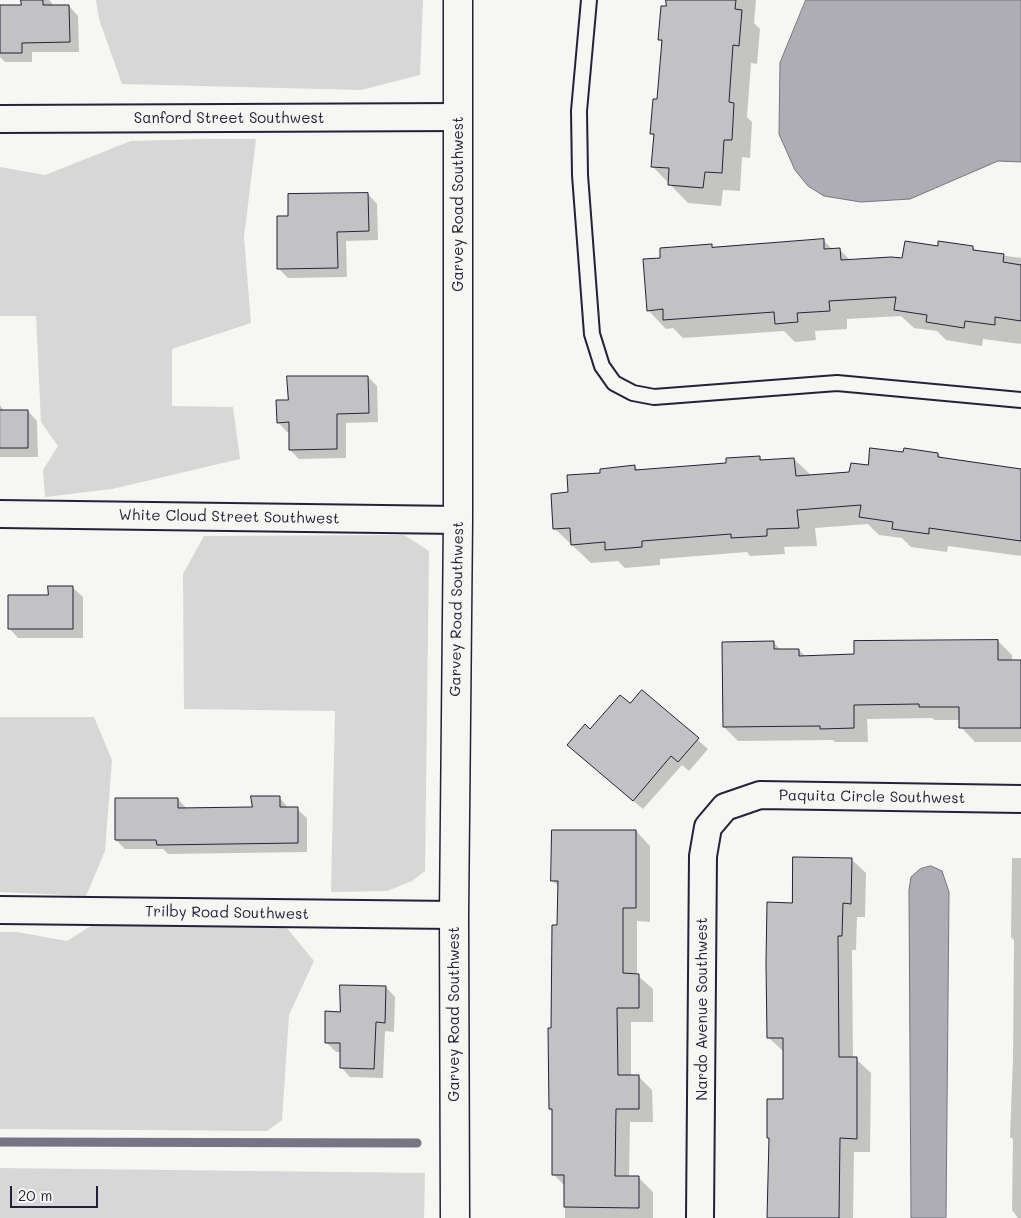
<!DOCTYPE html>
<html>
<head>
<meta charset="utf-8">
<style>
	body { margin:0 }
	#map { position:relative; width:1021px; height:1218px; overflow:hidden; background:#f6f6f2; font-family:Mali,sans-serif }
	canvas { display:block }
	.scale { position:absolute; left:10px; top:1186px; width:88px; height:22px; box-sizing:border-box; border:2px solid #22223b; border-top:0; padding-left:6px; font-size:15px; line-height:18px; white-space:nowrap; color:#22223b; -webkit-text-stroke:4px #f6f6f2; paint-order:stroke }
</style>
</head>
<body>
<div id="map">
<canvas width="1021" height="1218"></canvas>
<div class="scale">20 m</div>
</div>
<script>
const ctx = document.querySelector('canvas').getContext('2d');
ctx.lineJoin = 'round';
function fillPath(path, color) { ctx.fillStyle = color; ctx.fill(path, 'evenodd'); }
function stroke(path, color, width, dash) { ctx.strokeStyle = color; ctx.lineWidth = width; ctx.lineCap = dash ? 'butt' : 'round'; ctx.setLineDash(dash || []); ctx.stroke(path); }
function label(font, color, halo, rows, align = 'center') {
  ctx.font = font + ' Mali,sans-serif'; ctx.lineWidth = 4.5; ctx.setLineDash([]); ctx.textBaseline = 'middle'; ctx.strokeStyle = halo; ctx.fillStyle = color; for (const [text, x, y, turn = 0] of rows) {
    ctx.save(); ctx.translate(x, y); ctx.rotate((+turn || 0) * Math.PI / 180); ctx.textAlign = isNaN(turn) ? turn : align; if (halo) ctx.strokeText(text, 0, 0); ctx.fillText(text, 0, 0); ctx.restore();
  }
}
const green = new Path2D(`
	M 96,0 L 423,0 L 420,75 L 361,90 L 122,84 L 99,19 Z
	M 206,139 L 256,139 L 244,237 L 251,323 L 172,349 L 172,406 L 233,407 L 240,459 L 112,489 L 45,497 L 43,470 L 58,446 L 41,422 L 36,316 L 0,316 L 0,167 L 45,175 L 131,141 Z
	M 404,535 L 429,551 L 425,871 L 412,881 L 387,891 L 331,892 L 335,711 L 184,709 L 183,574 L 204,536 Z
	M 0,717 L 94,717 L 112,760 L 105,851 L 86,896 L 0,892 Z
	M 94,924 L 286,927 L 314,961 L 289,1015 L 282,1120 L 267,1131 L 0,1129 L 0,932 L 17,932 L 67,941 Z
	M 0,1168 L 425,1173 L 424,1218 L 0,1218 Z`);
const water = new Path2D(`
	M 806,0 L 1021,0 L 1021,162 L 998,161 L 910,199 L 861,202 L 824,196 L 808,186 L 795,170 L 779,134 L 780,63 Z
	M 931,866 L 942,871 L 949,892 L 946,1218 L 911,1218 L 909,890 L 911,877 L 920,869 Z`);
const shadow = new Path2D(`
	M 22,0 L 49,0 L 52,3 L 52,6 L 69,6 L 78,16 L 79,52 L 32,52 L 32,62 L 5,62 L 0,57 L 0,6 L 22,6 Z
	M 667,0 L 756,0 L 754,23 L 760,29 L 757,64 L 751,63 L 747,117 L 752,122 L 750,158 L 742,157 L 740,191 L 723,190 L 721,206 L 688,203 L 653,167 L 655,137 L 651,133 L 659,101 L 663,43 L 659,39 Z
	M 368,194 L 377,204 L 378,240 L 346,241 L 347,277 L 288,278 L 279,269 L 289,217 Z
	M 823,240 L 833,250 L 839,249 L 850,260 L 903,260 L 939,247 L 973,247 L 977,252 L 1021,258 L 1021,344 L 983,339 L 982,346 L 946,340 L 937,331 L 914,328 L 901,316 L 847,319 L 847,329 L 815,331 L 816,340 L 795,342 L 784,331 L 683,338 L 673,328 L 666,329 L 648,310 L 662,259 L 711,245 L 714,248 Z
	M 368,377 L 377,386 L 378,422 L 346,423 L 346,458 L 299,459 L 290,450 L 290,432 L 287,432 L 278,422 L 289,401 Z
	M 0,405 L 4,411 L 28,411 L 37,421 L 38,457 L 0,457 Z
	M 904,454 L 938,454 L 943,459 L 1021,470 L 1021,556 L 948,546 L 947,552 L 911,547 L 902,538 L 879,535 L 868,524 L 815,528 L 817,546 L 784,547 L 785,554 L 750,556 L 747,552 L 660,559 L 660,565 L 625,568 L 618,561 L 591,563 L 554,528 L 570,493 L 602,474 L 634,466 L 639,471 L 728,465 L 759,457 L 763,461 L 794,459 L 812,476 L 850,473 Z
	M 73,588 L 83,597 L 83,638 L 18,638 L 9,628 L 49,596 Z
	M 998,641 L 1012,655 L 1012,661 L 1021,661 L 1021,742 L 975,742 L 961,727 L 960,720 L 935,720 L 932,718 L 867,719 L 868,742 L 835,742 L 833,740 L 738,741 L 724,727 L 774,643 L 781,650 L 799,650 L 806,657 L 855,656 Z
	M 642,691 L 708,749 L 689,771 L 682,765 L 643,809 L 579,755 L 590,730 L 631,705 Z
	M 279,797 L 289,809 L 297,809 L 307,818 L 307,852 L 168,854 L 163,849 L 125,849 L 116,840 L 178,799 L 187,809 L 253,809 Z
	M 636,831 L 650,846 L 650,922 L 637,921 L 637,975 L 653,989 L 653,1022 L 631,1022 L 631,1076 L 638,1076 L 652,1090 L 653,1122 L 630,1122 L 629,1177 L 638,1177 L 653,1192 L 653,1218 L 565,1218 L 565,1186 L 553,1174 L 553,1111 L 550,1109 L 559,887 L 552,880 Z
	M 1012,858 L 1021,858 L 1021,1218 L 1018,1218 L 1012,1210 L 1013,1139 L 1010,1137 L 1013,1058 L 1014,940 L 1011,937 Z
	M 851,859 L 866,873 L 865,917 L 857,917 L 856,950 L 852,950 L 853,1059 L 856,1059 L 871,1073 L 870,1152 L 854,1152 L 853,1218 L 769,1218 L 770,1139 L 768,1138 L 784,1101 L 784,1052 L 769,1038 L 794,904 Z
	M 386,987 L 395,997 L 394,1032 L 385,1031 L 383,1078 L 350,1077 L 341,1067 L 341,1052 L 336,1052 L 326,1042 L 341,1013 Z`);
const stream = new Path2D(`
	M 0,1142 L 417,1143`);
const building = new Path2D(`
	M 21,0 L 43,0 L 43,5 L 69,5 L 70,42 L 22,43 L 22,53 L 0,53 L 0,5 L 21,5 Z
	M 666,0 L 736,0 L 735,9 L 742,10 L 739,46 L 733,45 L 729,102 L 734,103 L 732,140 L 724,140 L 722,173 L 705,172 L 703,188 L 668,185 L 669,168 L 651,167 L 654,134 L 650,134 L 653,99 L 657,99 L 662,40 L 658,40 L 661,6 L 666,6 Z
	M 368,193 L 369,231 L 337,232 L 338,268 L 277,269 L 277,216 L 288,216 L 288,194 Z
	M 824,239 L 824,249 L 840,248 L 841,260 L 891,257 L 902,258 L 905,241 L 938,246 L 938,241 L 973,246 L 973,250 L 1004,254 L 1003,262 L 1021,265 L 1021,321 L 995,317 L 995,325 L 965,321 L 964,328 L 926,322 L 927,315 L 894,310 L 896,297 L 829,301 L 830,311 L 797,313 L 798,322 L 775,324 L 774,312 L 663,320 L 663,309 L 647,311 L 643,259 L 660,258 L 660,248 L 712,244 L 712,247 Z
	M 287,376 L 368,376 L 369,413 L 337,414 L 337,449 L 289,450 L 289,422 L 277,423 L 276,400 L 288,400 Z
	M 0,410 L 28,410 L 28,448 L 0,448 Z
	M 870,448 L 903,452 L 904,448 L 938,453 L 938,457 L 1021,469 L 1021,541 L 929,528 L 929,534 L 892,529 L 893,522 L 859,517 L 861,505 L 797,510 L 799,528 L 767,529 L 767,536 L 731,538 L 731,534 L 642,541 L 642,547 L 605,550 L 605,542 L 571,545 L 570,528 L 553,529 L 551,494 L 568,492 L 567,475 L 600,473 L 600,469 L 635,465 L 635,470 L 726,463 L 726,458 L 760,456 L 760,460 L 794,458 L 796,476 L 849,472 L 851,463 L 868,465 Z
	M 48,586 L 73,586 L 73,629 L 8,629 L 8,595 L 48,595 Z
	M 998,640 L 998,660 L 1021,660 L 1021,728 L 959,728 L 959,707 L 919,707 L 919,704 L 854,705 L 854,728 L 820,729 L 820,726 L 723,727 L 722,642 L 774,641 L 774,649 L 799,649 L 799,656 L 854,654 L 854,641 Z
	M 642,690 L 699,738 L 678,762 L 671,756 L 633,801 L 567,745 L 585,724 L 590,729 L 620,695 L 630,703 Z
	M 251,796 L 280,796 L 280,807 L 298,807 L 298,843 L 157,845 L 156,840 L 115,840 L 115,798 L 178,798 L 178,808 L 252,807 Z
	M 552,830 L 636,830 L 636,908 L 623,908 L 623,973 L 639,974 L 639,1008 L 617,1008 L 618,1075 L 639,1075 L 639,1109 L 616,1109 L 615,1176 L 639,1176 L 639,1208 L 564,1207 L 564,1175 L 552,1175 L 552,1109 L 549,1109 L 548,1028 L 551,1028 L 552,925 L 557,925 L 558,881 L 551,881 Z
	M 793,857 L 852,858 L 851,904 L 843,903 L 842,936 L 838,936 L 839,1057 L 857,1057 L 857,1139 L 840,1138 L 839,1218 L 767,1218 L 769,1138 L 767,1138 L 767,1099 L 783,1099 L 783,1038 L 767,1038 L 766,963 L 767,902 L 792,903 Z
	M 340,985 L 386,986 L 385,1023 L 376,1022 L 374,1069 L 340,1068 L 340,1043 L 325,1043 L 325,1011 L 340,1012 Z`);
const service = new Path2D(`
	M 589,0 L 579,111 L 580,175 L 592,334 L 602,366 L 614,383 L 633,393 L 654,397 L 837,383 L 1021,400`);
const minor = new Path2D(`
	M 0,119 L 458,117
	M 0,514 L 458,520
	M 0,910 L 454,915
	M 700,1218 L 703,856 L 708,827 L 725,807 L 760,795 L 1021,799`);
const tertiary = new Path2D(`
	M 455,1218 L 454,915 L 458,520 L 458,0`);
const streetNames = [
	["Sanford Street Southwest",229,118],
	["Garvey Road Southwest",458,204,-90],
	["White Cloud Street Southwest",229,517,1],
	["Garvey Road Southwest",457,609,-89],
	["Paquita Circle Southwest",872,797,1],
	["Trilby Road Southwest",227,913,1],
	["Nardo Avenue Southwest",702,1009,-90],
	["Garvey Road Southwest",454,1014,-90]
];
fillPath(green, '#d7d7d7');
fillPath(water, '#adadb3');
stroke(water, '#757583', 1);
fillPath(shadow, '#0003');
stroke(stream, '#757583', 9);
fillPath(building, '#c2c2c4');
stroke(building, '#22223b', 1);
stroke(service, '#22223b', 18);
stroke(minor, '#22223b', 30);
stroke(tertiary, '#22223b', 31);
stroke(service, '#f6f6f2', 14);
stroke(minor, '#f6f6f2', 26);
stroke(tertiary, '#f6f6f2', 28);
label('15px', '#22223b', '#f6f6f2', streetNames);
</script>
</body>
</html>
